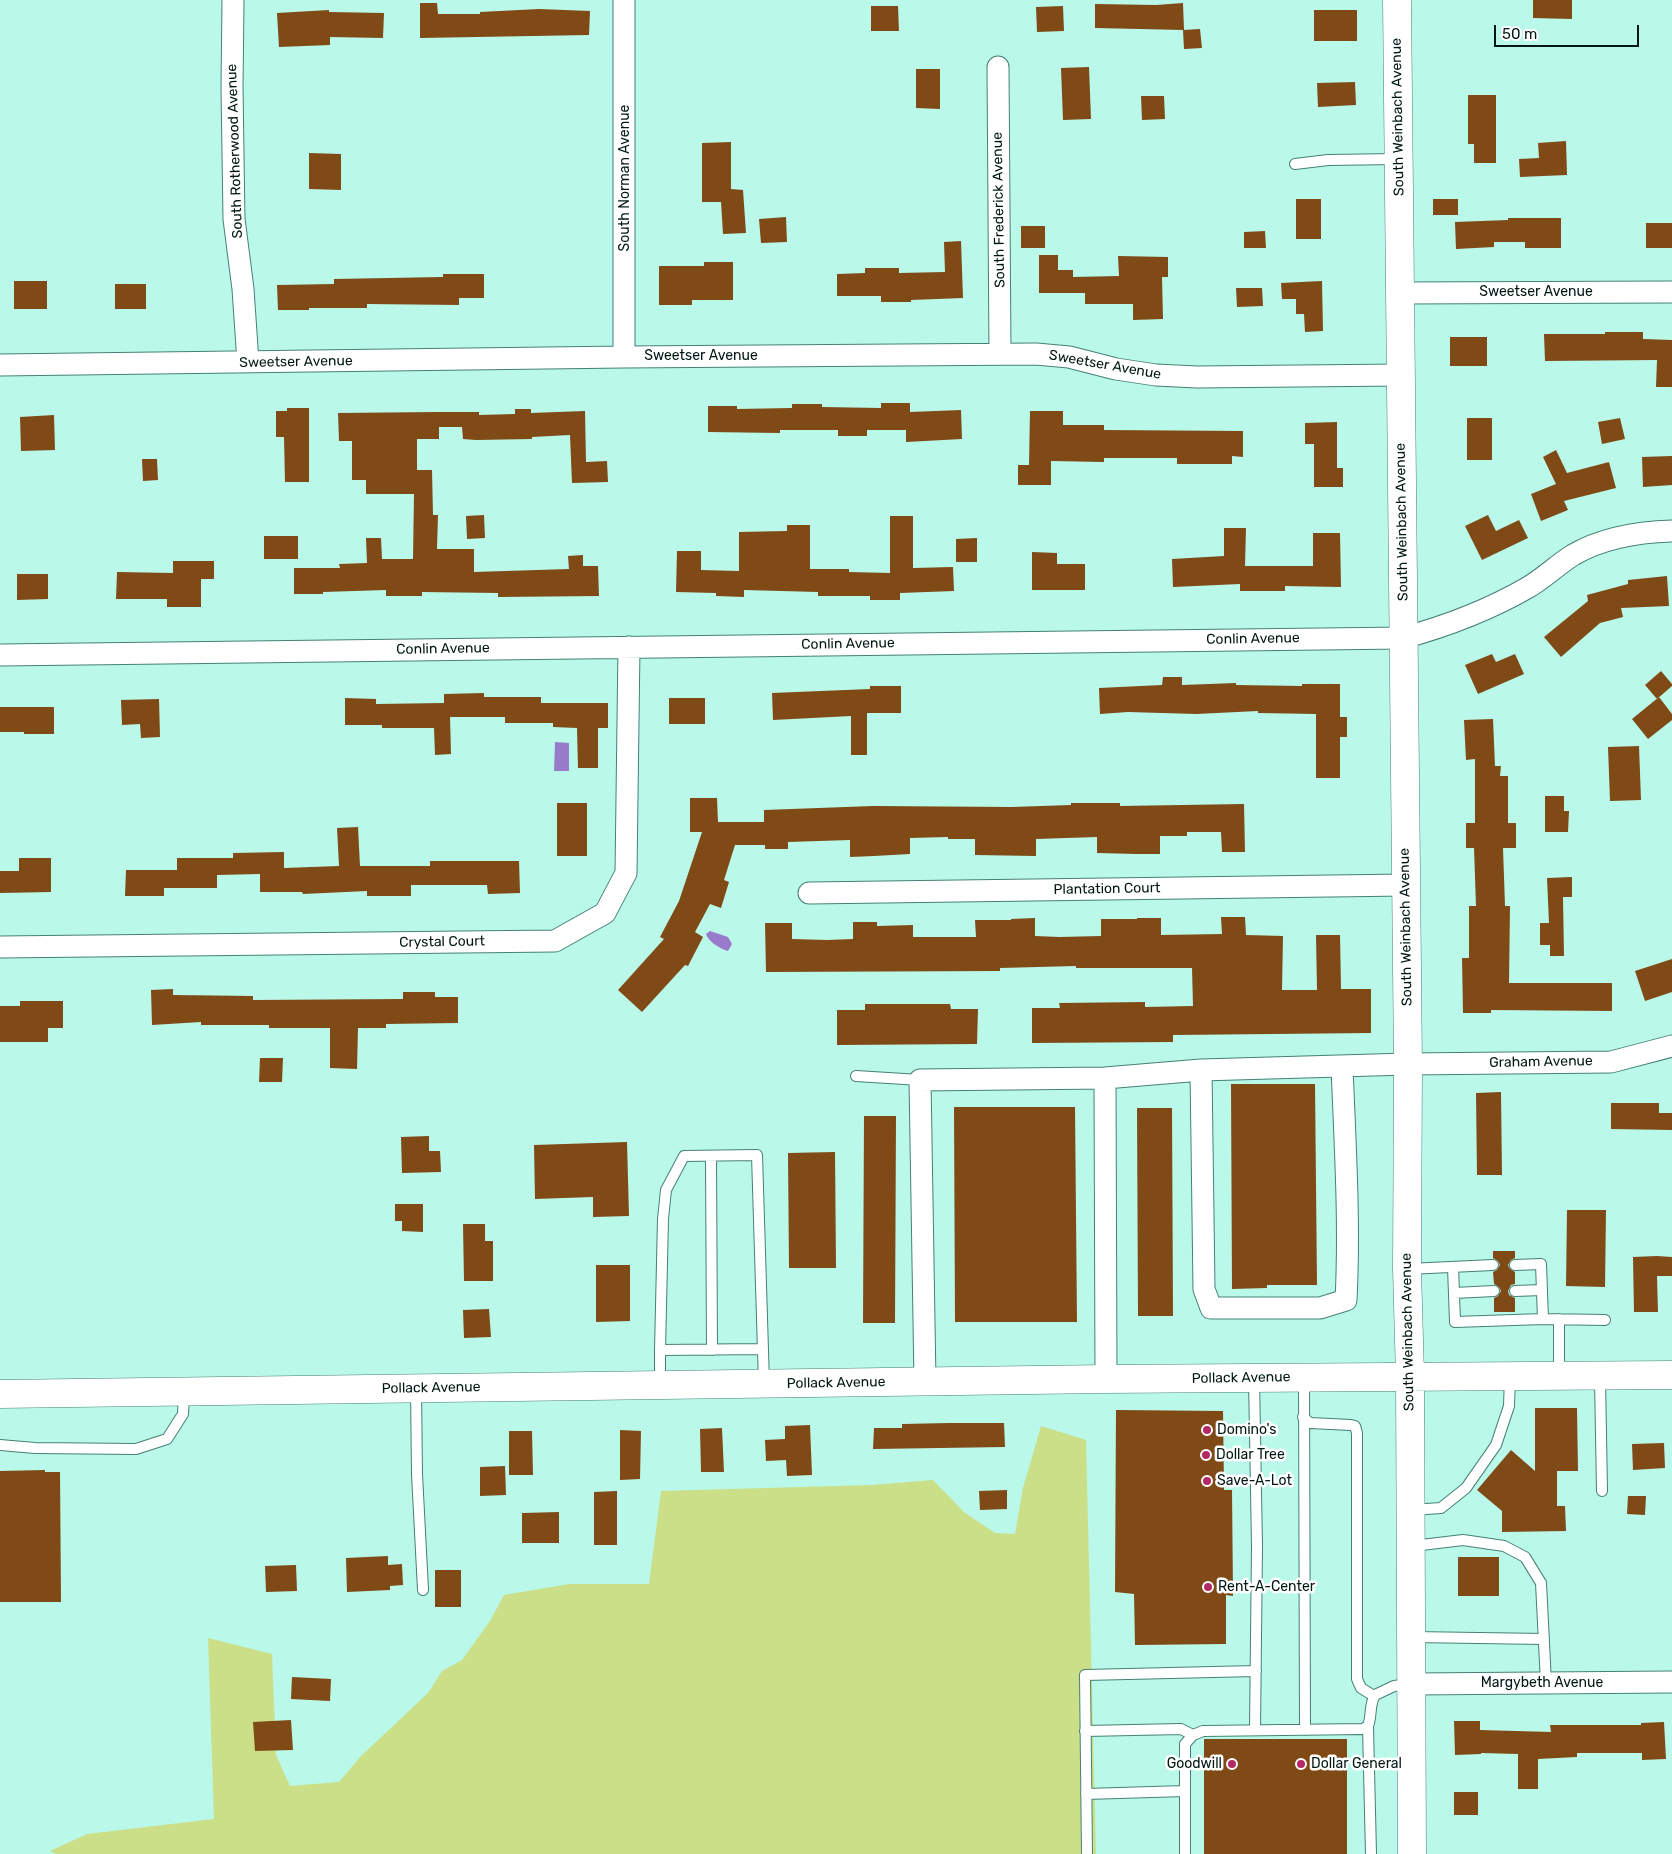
<!DOCTYPE html>
<html>
<head>
<meta charset="utf-8">
<style>
	body { margin:0 }
	#map { position:relative; width:1672px; height:1854px; overflow:hidden; background:#baf8ea; font-family:Rubik,sans-serif }
	canvas { display:block }
	.scale { position:absolute; left:1494px; top:25px; width:145px; height:22px; box-sizing:border-box; border:2px solid #011713; border-top:0; padding-left:6px; font-size:15px; line-height:18px; white-space:nowrap; color:#011713; -webkit-text-stroke:4px #fff; paint-order:stroke }
</style>
</head>
<body>
<div id="map">
<canvas width="1672" height="1854"></canvas>
<div class="scale">50 m</div>
</div>
<script>
const ctx = document.querySelector('canvas').getContext('2d');
ctx.lineJoin = 'round';
function fillPath(path, color) { ctx.fillStyle = color; ctx.fill(path, 'evenodd'); }
function stroke(path, color, width, dash) { ctx.strokeStyle = color; ctx.lineWidth = width; ctx.lineCap = dash ? 'butt' : 'round'; ctx.setLineDash(dash || []); ctx.stroke(path); }
function label(font, color, halo, rows, align = 'center') {
  ctx.font = font + ' Rubik,sans-serif'; ctx.lineWidth = 5; ctx.setLineDash([]); ctx.textBaseline = 'middle'; ctx.strokeStyle = halo; ctx.fillStyle = color; for (const [text, x, y, turn = 0] of rows) {
    ctx.save(); ctx.translate(x, y); ctx.rotate((+turn || 0) * Math.PI / 180); ctx.textAlign = isNaN(turn) ? turn : align; if (halo) ctx.strokeText(text, 0, 0); ctx.fillText(text, 0, 0); ctx.restore();
  }
}
const green = new Path2D(`
	M 1041,1426 L 1086,1440 L 1096,1854 L 56,1854 L 50,1851 L 87,1834 L 214,1819 L 208,1638 L 272,1654 L 276,1755 L 290,1786 L 339,1782 L 360,1757 L 428,1693 L 442,1671 L 462,1660 L 490,1621 L 504,1595 L 570,1584 L 649,1584 L 661,1491 L 872,1485 L 933,1480 L 964,1512 L 995,1533 L 1015,1534 L 1023,1488 Z`);
const water = new Path2D(`
	M 555,742 L 569,743 L 569,771 L 554,771 Z
	M 710,931 L 728,937 L 732,944 L 728,951 C 720,949 708,941 706,934 Z`);
const building = new Path2D(`
	M 1533,0 L 1572,0 L 1572,19 L 1533,18 Z
	M 420,3 L 437,3 L 438,14 L 480,14 L 480,12 L 539,9 L 590,11 L 589,35 L 420,38 Z
	M 1183,3 L 1184,30 L 1095,28 L 1095,4 L 1156,5 Z
	M 871,6 L 898,6 L 899,31 L 871,31 Z
	M 1063,6 L 1064,31 L 1037,32 L 1036,7 Z
	M 329,10 L 329,12 L 384,13 L 383,38 L 330,37 L 330,45 L 279,47 L 277,13 Z
	M 1314,10 L 1357,10 L 1357,41 L 1314,41 Z
	M 1200,29 L 1202,48 L 1184,49 L 1183,30 Z
	M 1089,67 L 1091,119 L 1063,120 L 1061,68 Z
	M 916,69 L 940,69 L 940,109 L 916,108 Z
	M 1355,82 L 1356,105 L 1318,107 L 1317,83 Z
	M 1468,95 L 1496,95 L 1496,163 L 1474,163 L 1474,144 L 1468,144 Z
	M 1141,96 L 1164,96 L 1165,119 L 1142,120 Z
	M 1566,141 L 1567,175 L 1520,177 L 1519,159 L 1539,158 L 1538,143 Z
	M 731,142 L 731,189 L 743,190 L 746,233 L 723,234 L 721,202 L 702,202 L 702,143 Z
	M 309,153 L 341,154 L 341,190 L 309,189 Z
	M 1296,199 L 1321,199 L 1321,239 L 1296,239 Z
	M 1433,199 L 1458,199 L 1458,215 L 1433,215 Z
	M 786,217 L 787,242 L 761,243 L 759,219 Z
	M 1508,218 L 1561,218 L 1561,248 L 1525,248 L 1525,242 L 1494,242 L 1494,247 L 1456,249 L 1455,222 L 1508,220 Z
	M 1646,223 L 1672,223 L 1672,248 L 1646,248 Z
	M 1021,226 L 1045,226 L 1045,248 L 1021,248 Z
	M 1265,231 L 1266,248 L 1244,248 L 1244,232 Z
	M 961,241 L 963,298 L 911,300 L 911,302 L 881,302 L 881,296 L 837,296 L 837,274 L 865,273 L 865,268 L 899,268 L 899,273 L 945,272 L 944,242 Z
	M 1039,255 L 1058,255 L 1058,270 L 1073,270 L 1073,277 L 1119,276 L 1118,256 L 1168,257 L 1168,277 L 1162,277 L 1163,319 L 1133,320 L 1133,304 L 1085,304 L 1085,293 L 1039,293 Z
	M 704,262 L 733,262 L 733,300 L 692,300 L 692,305 L 659,305 L 659,266 L 704,266 Z
	M 443,274 L 484,274 L 484,298 L 459,298 L 459,305 L 367,304 L 367,308 L 309,308 L 309,310 L 278,310 L 277,285 L 334,284 L 334,279 L 443,277 Z
	M 14,281 L 47,281 L 47,309 L 14,309 Z
	M 1322,281 L 1323,331 L 1305,332 L 1304,314 L 1296,314 L 1296,299 L 1282,299 L 1281,283 Z
	M 115,284 L 146,284 L 146,309 L 115,309 Z
	M 1236,288 L 1262,288 L 1263,306 L 1237,307 Z
	M 1605,332 L 1643,332 L 1643,339 L 1672,340 L 1672,387 L 1656,387 L 1657,360 L 1545,361 L 1544,334 L 1605,334 Z
	M 1450,337 L 1487,337 L 1487,366 L 1450,366 Z
	M 881,403 L 910,403 L 910,412 L 961,410 L 962,439 L 906,442 L 906,430 L 867,430 L 867,436 L 838,436 L 838,430 L 780,430 L 780,433 L 708,432 L 708,406 L 737,406 L 737,409 L 792,408 L 792,404 L 822,404 L 822,407 L 881,408 Z
	M 287,408 L 309,408 L 309,482 L 285,482 L 284,437 L 276,437 L 276,411 L 287,411 Z
	M 515,409 L 531,409 L 531,413 L 585,411 L 586,462 L 607,461 L 608,482 L 572,483 L 570,435 L 532,437 L 532,439 L 476,440 L 463,439 L 462,427 L 439,427 L 439,439 L 417,439 L 417,470 L 432,470 L 433,515 L 438,515 L 437,549 L 474,549 L 474,572 L 569,569 L 568,556 L 583,555 L 583,566 L 598,566 L 599,596 L 498,597 L 498,593 L 422,592 L 422,596 L 386,596 L 386,590 L 323,592 L 323,594 L 294,594 L 294,568 L 340,568 L 339,564 L 367,563 L 366,538 L 381,538 L 382,559 L 413,559 L 414,494 L 366,494 L 366,480 L 352,480 L 352,441 L 339,441 L 338,413 L 437,412 L 479,412 L 479,415 L 515,414 Z
	M 1030,411 L 1063,411 L 1063,425 L 1104,425 L 1104,430 L 1243,431 L 1243,457 L 1232,456 L 1232,464 L 1177,464 L 1177,458 L 1104,458 L 1104,462 L 1051,461 L 1051,485 L 1018,485 L 1018,465 L 1029,465 Z
	M 54,415 L 55,450 L 21,451 L 20,417 Z
	M 1467,418 L 1492,418 L 1492,460 L 1467,460 Z
	M 1620,418 L 1625,439 L 1602,444 L 1598,422 Z
	M 1337,422 L 1337,468 L 1343,468 L 1343,487 L 1314,487 L 1314,444 L 1305,444 L 1305,423 Z
	M 1556,450 L 1567,473 L 1609,462 L 1616,488 L 1564,501 L 1568,510 L 1541,521 L 1531,494 L 1556,484 L 1543,457 Z
	M 1672,456 L 1672,485 L 1643,487 L 1642,457 Z
	M 142,459 L 157,459 L 158,480 L 143,481 Z
	M 484,515 L 485,538 L 467,539 L 466,516 Z
	M 1488,515 L 1496,531 L 1519,520 L 1528,538 L 1482,560 L 1465,526 Z
	M 890,516 L 913,516 L 913,568 L 953,567 L 954,591 L 900,593 L 900,600 L 870,600 L 870,596 L 818,596 L 818,592 L 744,590 L 744,597 L 716,596 L 716,593 L 676,592 L 677,551 L 701,551 L 701,570 L 739,571 L 739,532 L 787,531 L 787,525 L 810,525 L 810,569 L 849,569 L 849,572 L 890,573 Z
	M 1224,528 L 1246,528 L 1245,566 L 1313,566 L 1313,533 L 1340,533 L 1341,587 L 1285,586 L 1285,591 L 1240,591 L 1240,584 L 1173,587 L 1172,559 L 1224,556 Z
	M 264,536 L 298,536 L 298,559 L 264,559 Z
	M 977,538 L 977,562 L 956,562 L 956,539 Z
	M 1032,552 L 1057,553 L 1057,564 L 1085,564 L 1085,590 L 1032,590 Z
	M 173,561 L 214,561 L 214,579 L 201,579 L 201,607 L 167,607 L 167,599 L 116,599 L 117,572 L 173,573 Z
	M 17,574 L 48,574 L 48,599 L 17,600 Z
	M 1667,576 L 1669,606 L 1621,608 L 1623,617 L 1600,623 L 1561,657 L 1544,637 L 1588,601 L 1587,595 L 1628,584 L 1628,580 Z
	M 1492,654 L 1496,662 L 1515,654 L 1524,674 L 1478,694 L 1465,665 Z
	M 1661,671 L 1672,684 L 1672,686 L 1657,699 L 1645,685 Z
	M 1163,677 L 1182,677 L 1182,685 L 1236,683 L 1236,685 L 1302,686 L 1302,684 L 1340,684 L 1340,717 L 1347,717 L 1347,737 L 1340,737 L 1340,778 L 1316,778 L 1316,714 L 1258,713 L 1258,711 L 1196,714 L 1128,712 L 1100,714 L 1099,688 L 1162,685 Z
	M 870,686 L 901,686 L 901,713 L 867,713 L 867,755 L 851,755 L 851,716 L 773,720 L 772,693 L 870,689 Z
	M 484,693 L 484,697 L 541,697 L 541,703 L 608,703 L 608,728 L 598,728 L 598,768 L 578,768 L 577,728 L 553,727 L 553,723 L 505,723 L 505,717 L 450,717 L 451,754 L 435,755 L 434,728 L 382,728 L 382,725 L 345,725 L 345,698 L 376,699 L 376,704 L 444,703 L 444,694 Z
	M 1659,697 L 1672,714 L 1672,720 L 1648,739 L 1632,719 Z
	M 669,698 L 705,698 L 705,724 L 669,724 Z
	M 159,699 L 160,737 L 141,738 L 140,724 L 122,725 L 121,700 Z
	M 0,707 L 54,707 L 54,734 L 24,734 L 24,732 L 0,732 Z
	M 1493,719 L 1495,766 L 1501,766 L 1500,776 L 1508,776 L 1508,823 L 1516,823 L 1516,848 L 1503,848 L 1505,906 L 1510,906 L 1509,983 L 1612,983 L 1612,1011 L 1491,1010 L 1491,1013 L 1463,1013 L 1462,958 L 1469,958 L 1469,906 L 1476,906 L 1474,848 L 1466,848 L 1466,823 L 1475,823 L 1475,759 L 1466,760 L 1464,720 Z
	M 1639,746 L 1641,800 L 1610,801 L 1608,747 Z
	M 1545,796 L 1564,796 L 1564,811 L 1569,811 L 1568,832 L 1545,832 Z
	M 690,798 L 717,798 L 718,822 L 764,822 L 764,810 L 873,806 L 1012,807 L 1071,805 L 1071,803 L 1120,803 L 1120,806 L 1244,804 L 1245,852 L 1222,852 L 1221,832 L 1187,832 L 1187,836 L 1160,836 L 1160,854 L 1137,854 L 1097,853 L 1097,837 L 1036,839 L 1036,856 L 975,855 L 975,839 L 948,839 L 948,837 L 910,838 L 910,854 L 874,856 L 850,857 L 850,840 L 788,842 L 788,849 L 765,849 L 765,845 L 735,845 L 724,880 L 729,882 L 721,908 L 710,904 L 695,932 L 703,937 L 688,966 L 685,965 L 642,1012 L 618,990 L 664,939 L 660,937 L 679,901 L 702,832 L 690,832 Z
	M 557,803 L 587,803 L 587,856 L 557,856 Z
	M 358,827 L 360,866 L 430,866 L 430,861 L 519,861 L 520,893 L 488,894 L 487,885 L 411,885 L 411,896 L 367,896 L 367,891 L 303,894 L 302,892 L 260,892 L 260,874 L 217,875 L 217,888 L 164,888 L 164,896 L 125,896 L 126,870 L 177,870 L 177,858 L 233,858 L 233,853 L 284,852 L 284,868 L 339,866 L 337,828 Z
	M 19,858 L 51,858 L 51,892 L 0,893 L 0,871 L 19,871 Z
	M 1572,877 L 1572,897 L 1563,897 L 1564,956 L 1550,956 L 1550,945 L 1540,945 L 1540,923 L 1549,923 L 1547,878 Z
	M 1221,917 L 1245,917 L 1246,935 L 1283,936 L 1282,990 L 1317,990 L 1316,935 L 1340,935 L 1341,989 L 1371,989 L 1371,1033 L 1173,1035 L 1173,1042 L 1032,1043 L 1032,1008 L 1060,1008 L 1059,1003 L 1145,1002 L 1145,1007 L 1193,1006 L 1192,968 L 1076,968 L 1076,966 L 1000,968 L 1000,971 L 766,972 L 765,923 L 792,923 L 792,939 L 827,940 L 853,939 L 853,922 L 877,922 L 877,926 L 913,925 L 913,937 L 976,937 L 975,920 L 1011,920 L 1011,919 L 1035,918 L 1035,936 L 1060,937 L 1101,936 L 1101,919 L 1137,919 L 1137,918 L 1161,918 L 1161,935 L 1222,934 Z
	M 1672,959 L 1672,992 L 1645,1001 L 1635,971 Z
	M 173,989 L 173,995 L 253,996 L 253,1000 L 403,999 L 403,992 L 435,992 L 435,997 L 458,997 L 458,1023 L 386,1024 L 386,1028 L 358,1028 L 357,1069 L 330,1068 L 330,1028 L 269,1028 L 269,1025 L 201,1025 L 201,1022 L 152,1025 L 151,990 Z
	M 20,1001 L 63,1001 L 63,1028 L 48,1028 L 48,1042 L 0,1042 L 0,1006 L 20,1006 Z
	M 865,1004 L 950,1004 L 951,1009 L 978,1009 L 977,1044 L 837,1045 L 837,1010 L 865,1010 Z
	M 260,1058 L 283,1058 L 282,1082 L 259,1082 Z
	M 1231,1084 L 1315,1084 L 1317,1285 L 1267,1285 L 1267,1288 L 1232,1289 Z
	M 1501,1092 L 1502,1175 L 1477,1175 L 1476,1093 Z
	M 1611,1103 L 1659,1103 L 1659,1113 L 1672,1113 L 1672,1130 L 1611,1129 Z
	M 954,1107 L 1075,1107 L 1077,1322 L 955,1322 Z
	M 1137,1108 L 1172,1108 L 1173,1316 L 1138,1316 Z
	M 864,1116 L 896,1116 L 895,1323 L 863,1323 Z
	M 429,1136 L 429,1151 L 440,1151 L 441,1172 L 402,1173 L 401,1137 Z
	M 627,1142 L 629,1216 L 593,1217 L 593,1197 L 535,1199 L 534,1145 Z
	M 835,1152 L 836,1268 L 789,1268 L 788,1153 Z
	M 395,1204 L 423,1204 L 423,1232 L 402,1231 L 402,1221 L 395,1221 Z
	M 1567,1210 L 1606,1210 L 1605,1287 L 1566,1286 Z
	M 463,1224 L 485,1224 L 485,1241 L 493,1241 L 493,1281 L 464,1281 Z
	M 1493,1251 L 1515,1251 L 1515,1258 L 1511,1260 L 1508,1265 L 1510,1269 L 1515,1272 L 1515,1284 L 1511,1285 L 1508,1291 L 1509,1295 L 1515,1298 L 1515,1312 L 1494,1312 L 1494,1298 L 1498,1296 L 1501,1291 L 1499,1287 L 1494,1284 L 1493,1272 L 1497,1270 L 1500,1265 L 1498,1261 L 1493,1258 Z
	M 1657,1256 L 1672,1257 L 1672,1276 L 1657,1276 L 1658,1312 L 1634,1312 L 1633,1257 Z
	M 596,1265 L 630,1265 L 630,1321 L 596,1322 Z
	M 489,1309 L 491,1337 L 464,1338 L 463,1310 Z
	M 1535,1408 L 1577,1408 L 1578,1471 L 1557,1471 L 1557,1506 L 1565,1506 L 1566,1531 L 1502,1532 L 1502,1511 L 1477,1490 L 1511,1450 L 1535,1471 Z
	M 1116,1410 L 1223,1411 L 1224,1490 L 1232,1490 L 1233,1596 L 1226,1595 L 1226,1644 L 1135,1645 L 1134,1594 L 1115,1592 Z
	M 949,1423 L 1004,1423 L 1005,1447 L 873,1449 L 874,1428 L 902,1428 L 902,1424 Z
	M 810,1425 L 812,1475 L 787,1476 L 786,1460 L 766,1461 L 765,1440 L 785,1439 L 785,1426 Z
	M 722,1428 L 724,1472 L 701,1472 L 700,1429 Z
	M 620,1430 L 641,1431 L 640,1479 L 620,1480 Z
	M 509,1431 L 532,1431 L 533,1475 L 509,1475 Z
	M 1664,1443 L 1665,1468 L 1633,1470 L 1632,1444 Z
	M 505,1466 L 506,1495 L 480,1496 L 480,1467 Z
	M 45,1470 L 45,1472 L 60,1472 L 61,1602 L 0,1602 L 0,1471 Z
	M 1007,1490 L 1007,1509 L 980,1510 L 979,1491 Z
	M 617,1491 L 617,1545 L 594,1545 L 594,1492 Z
	M 1628,1496 L 1646,1496 L 1645,1515 L 1627,1514 Z
	M 559,1512 L 559,1543 L 522,1543 L 522,1513 Z
	M 388,1556 L 388,1565 L 402,1564 L 403,1585 L 390,1586 L 390,1590 L 347,1592 L 346,1558 Z
	M 1458,1557 L 1499,1557 L 1499,1596 L 1458,1596 Z
	M 296,1565 L 297,1591 L 266,1592 L 265,1566 Z
	M 435,1570 L 461,1570 L 461,1607 L 435,1607 Z
	M 292,1677 L 331,1679 L 330,1701 L 291,1699 Z
	M 291,1720 L 293,1750 L 255,1751 L 253,1722 Z
	M 1454,1721 L 1480,1721 L 1480,1730 L 1551,1732 L 1550,1725 L 1641,1725 L 1641,1723 L 1664,1722 L 1666,1759 L 1642,1760 L 1642,1753 L 1577,1753 L 1577,1757 L 1538,1759 L 1538,1789 L 1518,1789 L 1518,1754 L 1481,1753 L 1481,1754 L 1455,1755 Z
	M 1204,1739 L 1347,1739 L 1347,1854 L 1204,1854 Z
	M 1454,1792 L 1478,1792 L 1478,1815 L 1454,1815 Z`);
const lane = new Path2D(`
	M 1295,164 L 1328,160 L 1397,159
	M 856,1076 L 920,1080
	M 711,1156 L 712,1350
	M 1515,1265 L 1541,1264 L 1543,1319
	M 1453,1267 L 1455,1322 L 1543,1319 L 1605,1320
	M 1408,1269 L 1493,1265
	M 1515,1291 L 1542,1290
	M 1454,1293 L 1494,1291
	M 763,1349 L 660,1350 L 663,1219 L 666,1190 L 684,1156 L 757,1155 L 764,1383
	M 660,1350 L 660,1384
	M 1559,1376 L 1559,1319
	M 1600,1377 L 1602,1491
	M 1254,1378 L 1257,1546 L 1255,1730
	M 1304,1378 L 1305,1730
	M 416,1389 L 417,1474 L 423,1590
	M 1303,1417 L 1310,1423 L 1351,1425 L 1355,1426 L 1357,1433 L 1357,1679 L 1361,1688 L 1374,1696
	M 0,1445 L 35,1448 L 136,1449 L 167,1439 L 183,1414 L 184,1393
	M 1411,1510 L 1441,1508 L 1466,1488 L 1496,1445 L 1509,1406 L 1510,1377
	M 1413,1546 L 1463,1540 L 1504,1546 L 1525,1557 L 1541,1583 L 1546,1683
	M 1412,1637 L 1544,1639
	M 1368,1726 L 1371,1854
	M 1085,1731 L 1181,1729 L 1193,1735
	M 1086,1794 L 1185,1791
	M 1087,1854 L 1085,1675 L 1256,1671
	M 1185,1854 L 1185,1744 L 1193,1735 L 1203,1731 L 1363,1729 L 1368,1726 C 1372,1716 1369,1705 1375,1695 L 1394,1686 L 1410,1684`);
const street = new Path2D(`
	M 233,0 L 232,88 L 234,219 L 243,289 L 248,362
	M 624,0 L 624,357
	M 998,67 L 1000,354
	M 1400,293 L 1672,292
	M 0,365 L 624,357 L 1036,354 L 1069,357 L 1116,369 L 1156,375 L 1197,377 L 1401,375
	M 0,655 L 1403,638 C 1447,626 1487,611 1527,588 C 1543,579 1557,565 1573,555 C 1602,538 1639,532 1672,531
	M 809,893 L 1406,885
	M 0,947 L 555,941 L 605,913 L 626,873 L 629,647
	M 1201,1070 L 1204,1289 L 1211,1308 L 1320,1308 L 1346,1300 C 1350,1223 1345,1144 1342,1066
	M 1105,1078 L 1106,1379
	M 925,1382 L 920,1080 L 1105,1078 L 1201,1070 L 1408,1064 L 1611,1062 L 1672,1046
	M 1412,1684 L 1672,1682`);
const secondary = new Path2D(`
	M 1397,0 L 1408,1064 L 1407,1269 L 1410,1376 L 1412,1854
	M 0,1394 L 1106,1379 L 1672,1375`);
const markers = [
	[1207,1430,5,"#b42964"],
	[1206,1455,5,"#b42964"],
	[1207,1481,5,"#b42964"],
	[1208,1587,5,"#b42964"],
	[1232,1764,5,"#b42964"],
	[1301,1764,5,"#b42964"]
];
const streetNames = [
	["South Weinbach Avenue",1398,117,-91],
	["South Rotherwood Avenue",235,151,-92],
	["South Norman Avenue",625,178,-90],
	["South Frederick Avenue",999,210,-91],
	["Sweetser Avenue",1536,292],
	["Sweetser Avenue",701,356],
	["Sweetser Avenue",296,362,-1],
	["Sweetser Avenue",1105,365,10],
	["South Weinbach Avenue",1402,522,-91],
	["Conlin Avenue",1253,639,-1],
	["Conlin Avenue",848,644,-1],
	["Conlin Avenue",443,649,-1],
	["Plantation Court",1107,889,-1],
	["South Weinbach Avenue",1406,927,-91],
	["Crystal Court",442,942,-1],
	["Graham Avenue",1541,1062,-1],
	["South Weinbach Avenue",1408,1332,-91],
	["Pollack Avenue",1241,1378,-1],
	["Pollack Avenue",836,1383,-1],
	["Pollack Avenue",431,1388,-1],
	["Margybeth Avenue",1542,1683]
];
const poiNames = [
	["Domino's",1217,1430],
	["Dollar Tree",1216,1455],
	["Save-A-Lot",1217,1481],
	["Rent-A-Center",1218,1587],
	["Goodwill",1222,1764,"right"],
	["Dollar General",1311,1764]
];
fillPath(green, '#cadf87');
fillPath(water, '#997bcc');
fillPath(building, '#7f4a15');
stroke(lane, '#458176', 12);
stroke(street, '#458176', 23);
stroke(secondary, '#458176', 29);
stroke(lane, '#fff', 10);
stroke(street, '#fff', 21);
stroke(secondary, '#fff', 28);
for (const [x, y, r, color] of markers) { const dot = new Path2D(); dot.arc(x, y, r, 0, 2 * Math.PI); ctx.fillStyle = color; ctx.fill(dot); stroke(dot, '#fff', 2); }
label('14px', '#011713', '#fff', streetNames);
label('14px', '#011713', '#fff', poiNames, 'left');
</script>
</body>
</html>
